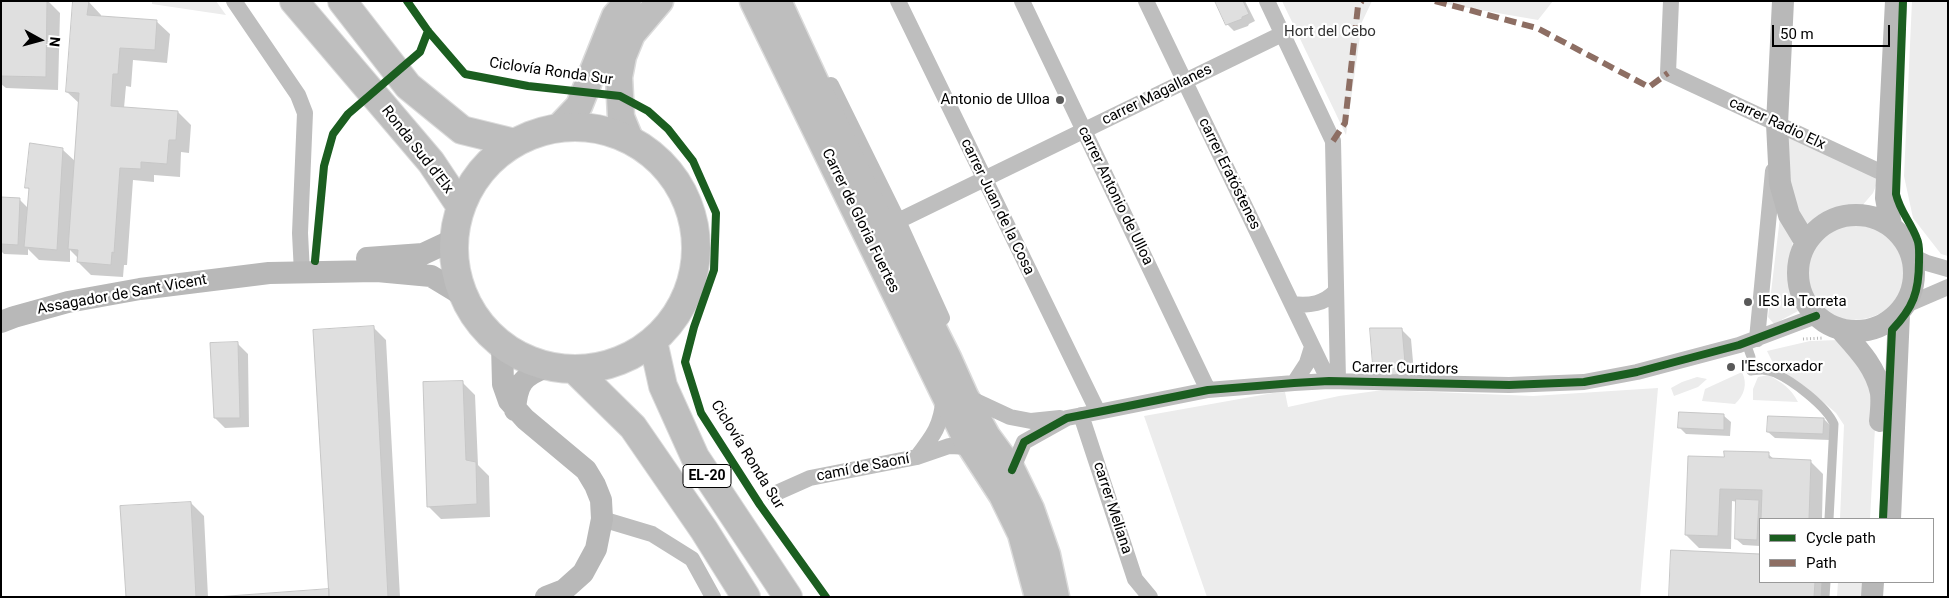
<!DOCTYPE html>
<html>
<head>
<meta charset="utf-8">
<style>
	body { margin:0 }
	#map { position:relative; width:1949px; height:598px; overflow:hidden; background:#fff; font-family:Roboto,sans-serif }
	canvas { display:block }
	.frame { position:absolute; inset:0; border:2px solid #000; pointer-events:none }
	.legend { position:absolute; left:1759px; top:518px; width:175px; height:65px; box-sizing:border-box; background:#fff; border:1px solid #999; margin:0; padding:6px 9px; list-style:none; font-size:15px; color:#000 }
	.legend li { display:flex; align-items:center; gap:10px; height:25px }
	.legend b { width:25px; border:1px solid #999 }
	.north { position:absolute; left:15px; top:15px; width:50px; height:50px; -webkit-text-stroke:4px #fff; paint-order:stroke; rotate:97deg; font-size:14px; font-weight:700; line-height:20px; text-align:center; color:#000 }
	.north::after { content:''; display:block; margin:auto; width:18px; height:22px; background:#000; clip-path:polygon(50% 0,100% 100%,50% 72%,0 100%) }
	.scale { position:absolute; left:1772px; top:25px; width:118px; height:22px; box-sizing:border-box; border:2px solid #000; border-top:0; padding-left:6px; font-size:15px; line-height:18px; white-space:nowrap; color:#000; -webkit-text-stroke:4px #fff; paint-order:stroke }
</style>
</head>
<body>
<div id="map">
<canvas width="1949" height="598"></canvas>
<div class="frame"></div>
<ul class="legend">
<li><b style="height:6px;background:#1b5e20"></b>Cycle path</li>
<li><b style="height:6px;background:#8d6e63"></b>Path</li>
</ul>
<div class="north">N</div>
<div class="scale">50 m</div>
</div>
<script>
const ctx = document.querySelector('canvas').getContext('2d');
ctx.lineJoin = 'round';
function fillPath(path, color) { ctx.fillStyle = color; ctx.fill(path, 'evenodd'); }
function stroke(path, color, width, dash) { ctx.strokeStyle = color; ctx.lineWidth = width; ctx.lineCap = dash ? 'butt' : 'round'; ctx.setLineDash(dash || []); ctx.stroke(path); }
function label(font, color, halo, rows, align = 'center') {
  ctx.font = font + ' Roboto,sans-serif'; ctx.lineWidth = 4.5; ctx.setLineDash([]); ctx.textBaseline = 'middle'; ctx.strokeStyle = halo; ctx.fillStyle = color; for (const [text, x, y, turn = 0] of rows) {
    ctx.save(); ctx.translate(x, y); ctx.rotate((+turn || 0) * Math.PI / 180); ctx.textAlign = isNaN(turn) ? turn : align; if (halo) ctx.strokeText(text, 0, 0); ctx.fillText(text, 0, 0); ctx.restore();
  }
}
const green = new Path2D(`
	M 152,1 L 216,1 L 226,15 L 152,4 Z
	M 1282,1 L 1372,1 L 1362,22 L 1346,135 Z
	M 1428,1 L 1553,1 L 1538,20 Z
	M 1912,1 L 1948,1 L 1948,256 L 1941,254 L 1913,218 L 1904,176 Z
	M 1788,135 L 1879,178 L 1873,193 L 1861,207 C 1838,208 1825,211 1807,226 L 1800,221 L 1791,189 Z
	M 1781,209 L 1793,241 L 1788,272 L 1791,295 L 1798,311 L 1774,324 L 1768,317 Z
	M 1851,225 C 1859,226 1870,225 1877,229 C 1898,238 1906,256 1903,278 C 1903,284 1902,291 1899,296 C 1882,325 1832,329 1815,299 C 1796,265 1813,232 1851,225 Z
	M 1839,340 L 1871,382 L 1876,409 L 1870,519 L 1840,519 L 1844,425 L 1836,413 L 1820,399 L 1774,365 L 1767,351 L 1810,341 Z
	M 1742,372 C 1748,384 1744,396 1735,404 L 1702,401 L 1705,389 Z
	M 1769,375 C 1782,383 1791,388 1798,402 L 1753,400 L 1753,389 L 1758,377 Z
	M 1697,377 L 1707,379 L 1698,387 L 1674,396 L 1671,388 L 1682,382 Z
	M 1658,388 L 1640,597 L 1207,597 L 1144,416 L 1273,393 L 1285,392 L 1288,407 L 1339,396 L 1383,390 L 1533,396 Z
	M 1838,582 L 1867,582 L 1866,597 L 1837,597 Z`);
const shadow = new Path2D(`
	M 1,1 L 48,1 L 60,13 L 58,90 L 6,88 L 1,84 Z
	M 88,1 L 101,15 L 101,17 L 156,21 L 170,34 L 167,63 L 133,60 L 131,87 L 126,86 L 124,108 L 178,112 L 191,125 L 189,153 L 181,152 L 180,177 L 154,175 L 154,182 L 133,180 L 127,265 L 124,265 L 123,277 L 91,275 L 78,262 L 78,258 L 70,250 L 70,262 L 39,260 L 28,249 L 28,255 L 4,254 L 1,251 L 1,198 L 19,199 L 28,208 L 30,190 L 26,187 L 63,150 L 76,162 L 80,104 L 67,92 Z
	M 1216,1 L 1245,1 L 1255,21 L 1249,24 L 1248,26 L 1234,31 L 1227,24 Z
	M 373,327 L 386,340 L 400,597 L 236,597 L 329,591 Z
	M 1401,329 L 1411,339 L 1415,384 L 1385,386 Z
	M 238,344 L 248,354 L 249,427 L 225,428 L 215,418 Z
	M 462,382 L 475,395 L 478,465 L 489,476 L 490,517 L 441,519 L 428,506 Z
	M 1724,416 L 1731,422 L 1730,436 L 1686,434 L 1679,427 Z
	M 1824,419 L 1830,425 L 1830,440 L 1775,438 L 1768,432 Z
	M 1768,454 L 1775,460 L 1810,461 L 1823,474 L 1822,519 L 1760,519 L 1760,546 L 1743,545 L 1736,539 L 1738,502 L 1732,501 L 1731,549 L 1699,548 L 1686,535 L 1725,459 Z
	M 191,503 L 204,516 L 208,597 L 127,597 Z
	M 1672,552 L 1760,555 L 1760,582 L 1829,582 L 1828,597 L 1670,597 Z`);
const building = new Path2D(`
	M 1,1 L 47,1 L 46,77 L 1,76 Z
	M 73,1 L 89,1 L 87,15 L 157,20 L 155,50 L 120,48 L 118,74 L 113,74 L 111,106 L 178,111 L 176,140 L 169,140 L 167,164 L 141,162 L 141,169 L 120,168 L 114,253 L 112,252 L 111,265 L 77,262 L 78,250 L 68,249 L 79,93 L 66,92 Z
	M 1215,1 L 1243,1 L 1249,14 L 1242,17 L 1242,19 L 1226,25 Z
	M 30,143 L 63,148 L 57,250 L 24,247 L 29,188 L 25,188 Z
	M 1,197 L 20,198 L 18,245 L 1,244 Z
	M 374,326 L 388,597 L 329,597 L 313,330 Z
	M 1370,328 L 1402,328 L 1406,374 L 1374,377 Z
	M 238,342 L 240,418 L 214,418 L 210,343 Z
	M 463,381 L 466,460 L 476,462 L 477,504 L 427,507 L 423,382 Z
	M 1679,412 L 1724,414 L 1724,430 L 1678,428 Z
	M 1768,416 L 1824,418 L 1823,434 L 1767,432 Z
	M 1724,451 L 1769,452 L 1769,458 L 1811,460 L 1809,519 L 1761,519 L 1762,490 L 1720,489 L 1718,536 L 1685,535 L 1688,456 L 1724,457 Z
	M 1736,499 L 1759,500 L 1757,540 L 1735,539 Z
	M 191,502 L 196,597 L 126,597 L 120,506 Z
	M 1671,550 L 1760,554 L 1760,582 L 1815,582 L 1814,597 L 1669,597 Z
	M 329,589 L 329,597 L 216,597 Z`);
const path = new Path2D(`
	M 1803,339 L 1824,338`);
const lane = new Path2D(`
	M 1746,343 L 1751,357 L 1751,371 C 1760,370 1767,369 1775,373 C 1793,381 1826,406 1834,424 L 1829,519
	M 1825,597 L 1826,582`);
const street = new Path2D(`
	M 234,1 L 298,95 L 305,113 L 300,233 L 302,273
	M 898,1 L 1098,412
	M 1022,1 L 1208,390
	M 1146,1 L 1329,381
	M 1267,1 L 1333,141 L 1338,381
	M 1671,1 L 1668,73 L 1887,175
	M 831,85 L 898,221 L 942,318
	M 898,221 L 1282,34
	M 1912,256 L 1927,263 L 1948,269
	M 1292,304 C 1310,306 1324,304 1336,291
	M 1904,306 L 1948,287
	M 1757,339 L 1773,171
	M 1294,383 L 1307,363 L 1312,347
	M 967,397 L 1010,417 L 1031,421 L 1060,418
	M 1081,415 L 1135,579 L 1150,597
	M 917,457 C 934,435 941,426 944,397
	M 1012,470 L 1024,442 L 1067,418 L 1098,412 L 1208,390 L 1294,383 L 1329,381 L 1509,385 L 1584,382 L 1637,372 L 1739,345 L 1816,316
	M 774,494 L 810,478 L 917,457 L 949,446 L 971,447
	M 602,519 L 652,534 L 692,559 L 713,597`);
const secondary = new Path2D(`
	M 1783,1 L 1777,124 L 1780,183 L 1789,215 L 1806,243
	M1798 273a58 58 0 1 1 116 0a58 58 0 1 1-116 0Z
	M 1891,225 L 1886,198 L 1896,1
	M 367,258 L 423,254 L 455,239
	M 1,322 L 14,317 L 68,302 L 140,289 L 269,273 L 377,271 L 431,276 L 464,296
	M 1841,330 C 1857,348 1876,367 1881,393 C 1882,402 1881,412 1880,421
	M 502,345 L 503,384 L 509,401 L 525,419 L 586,470 L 595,485 L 601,500 L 602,519 L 596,549 L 583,573 L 564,590 L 546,597
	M 515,410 C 517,384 522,376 547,367
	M 1890,519 L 1899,314
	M 1872,597 L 1873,582`);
const primary = new Path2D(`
	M 753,1 L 967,441 L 1002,495 L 1021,534 L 1038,597
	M 778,1 L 883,228 L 948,358 L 965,396 L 987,436 L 1012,470 L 1031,509 L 1047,555 L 1056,597
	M 558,128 L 579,106 L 615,16 L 628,1
	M 630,139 L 621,117 L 619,77 L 623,56 L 632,34 L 660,1`);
const highway = new Path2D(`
	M 294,1 L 431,162 L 461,207
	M 342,1 L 408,86 L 462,130 L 515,143
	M454 248a121 121 0 1 1 242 0a121 121 0 1 1-242 0Z
	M 653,341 L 663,386 L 695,457 L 788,597
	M 575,370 L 633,427 L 704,530 L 746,597`);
const quiet = new Path2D(`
	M 1435,1 L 1537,28 L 1649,87 L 1668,73
	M 1333,141 L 1345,123 L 1358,6 L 1362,1`);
const cycleway = new Path2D(`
	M 407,1 L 428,31 L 465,74 L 528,86 L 620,96 L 648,111 L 668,129 L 693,161 L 716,213 L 714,270 L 694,327 L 685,362 L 701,413 L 760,505 L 826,597
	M 315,261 L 324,166 L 333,134 L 348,114 L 420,52 L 428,31
	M 1012,470 L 1024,442 L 1067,418 L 1098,412 L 1208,390 L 1294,383 L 1329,381 L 1509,385 L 1584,382 L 1637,372 L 1739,345 L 1816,316
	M 1883,519 L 1892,330 C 1913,308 1919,292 1919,262 C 1919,255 1920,245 1917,239 C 1911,222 1900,212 1896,194 L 1903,1`);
const markers = [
	[1060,100,5,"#595959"],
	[1748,302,5,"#595959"],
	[1731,367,5,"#595959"]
];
const shields = [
	[707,476,48]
];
const shieldNames = [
	["EL-20",707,476]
];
const parkNames = [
	["Hort del Cebo",1330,32]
];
const streetNames = [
	["Ciclovía Ronda Sur",551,72,8],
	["carrer Magallanes",1157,95,-26],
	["carrer Radio Elx",1777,124,25],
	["Ronda Sud d'Elx",417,150,52],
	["carrer Eratóstenes",1229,174,64],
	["carrer Antonio de Ulloa",1115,196,64],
	["carrer Juan de la Cosa",997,207,64],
	["Carrer de Gloria Fuertes",860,221,64],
	["Assagador de Sant Vicent",122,295,-10],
	["Carrer Curtidors",1405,369,1],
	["Ciclovía Ronda Sur",747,455,58],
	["camí de Saoní",863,468,-11],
	["carrer Meliana",1112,508,72]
];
const poiNames = [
	["Antonio de Ulloa",1050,100,"right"],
	["IES la Torreta",1758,302],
	["l'Escorxador",1741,367]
];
fillPath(green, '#ececec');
fillPath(shadow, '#0003');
fillPath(building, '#dfdfdf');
stroke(building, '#c7c7c7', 1);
stroke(primary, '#dbdbdb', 29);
stroke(highway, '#dbdbdb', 30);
stroke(path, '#b9b9b9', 3, [1, 2.5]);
stroke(lane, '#bebebe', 9);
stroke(street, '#bebebe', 16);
stroke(secondary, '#b8b8b8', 22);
stroke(primary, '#bebebe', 26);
stroke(highway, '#bebebe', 28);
stroke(quiet, '#8d6e63', 6, [12, 6]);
stroke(cycleway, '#1b5e20', 8);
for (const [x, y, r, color] of markers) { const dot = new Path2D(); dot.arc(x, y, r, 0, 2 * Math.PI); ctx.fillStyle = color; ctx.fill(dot); stroke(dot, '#fff', 2); }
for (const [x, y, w] of shields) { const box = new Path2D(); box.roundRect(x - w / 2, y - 11.5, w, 23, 4); ctx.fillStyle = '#fff'; ctx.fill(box); stroke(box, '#000', 1); }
label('bold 14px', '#000', null, shieldNames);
label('15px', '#333', '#fff', parkNames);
label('15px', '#000', '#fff', streetNames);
label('15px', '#000', '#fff', poiNames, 'left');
</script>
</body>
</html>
